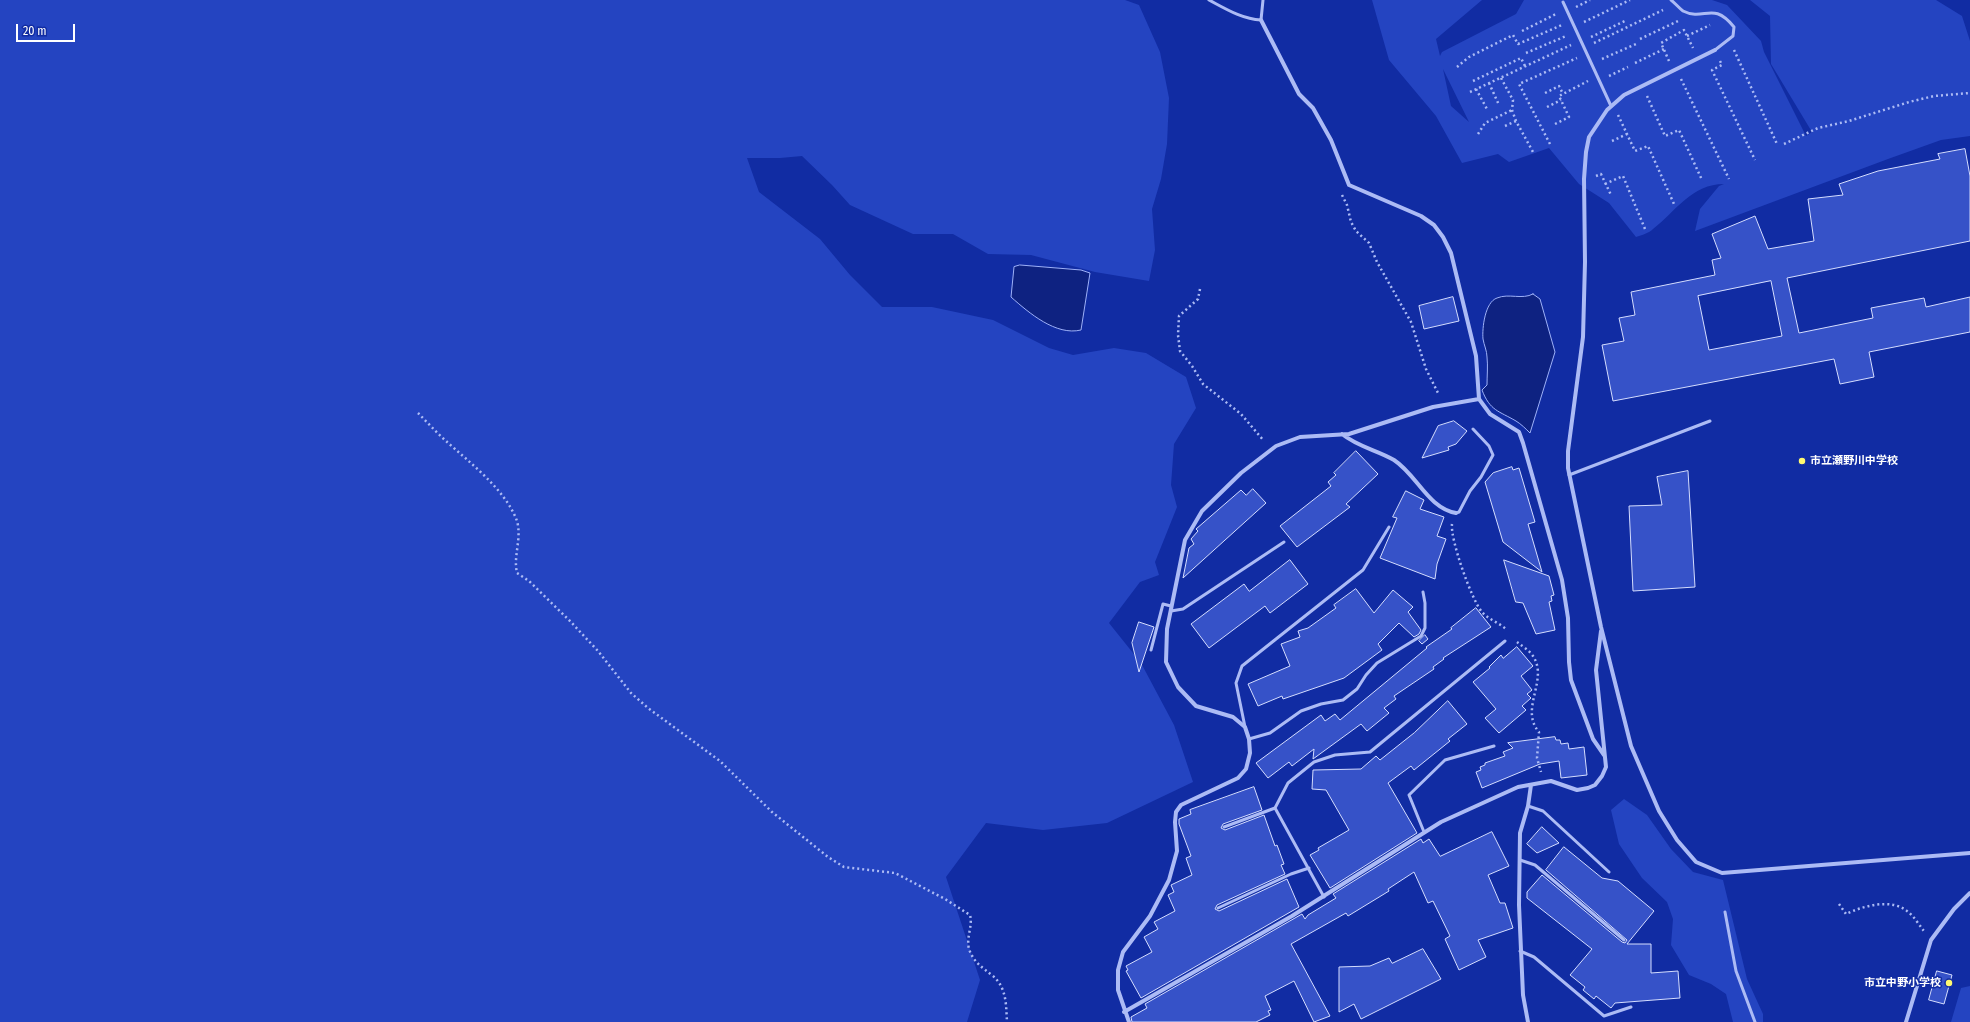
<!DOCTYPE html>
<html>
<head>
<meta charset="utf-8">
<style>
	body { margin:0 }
	#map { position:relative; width:1970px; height:1022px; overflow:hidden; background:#112ca3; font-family:"Fira Sans Condensed",sans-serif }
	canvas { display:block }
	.scale { position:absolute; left:16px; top:24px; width:59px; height:18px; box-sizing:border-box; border:2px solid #fff; border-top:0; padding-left:5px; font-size:12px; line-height:14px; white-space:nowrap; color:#fff; -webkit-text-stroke:3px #112ca3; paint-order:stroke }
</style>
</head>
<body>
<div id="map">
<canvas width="1970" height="1022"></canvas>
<div class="scale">20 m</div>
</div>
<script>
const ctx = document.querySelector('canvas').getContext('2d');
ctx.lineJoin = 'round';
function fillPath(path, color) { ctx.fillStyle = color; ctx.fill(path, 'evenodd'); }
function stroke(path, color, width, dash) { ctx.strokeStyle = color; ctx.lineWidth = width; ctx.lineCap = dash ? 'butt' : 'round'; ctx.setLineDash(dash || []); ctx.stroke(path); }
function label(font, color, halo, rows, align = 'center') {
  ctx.font = font + ' "Fira Sans Condensed","Noto Sans JP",sans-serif'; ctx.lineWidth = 3; ctx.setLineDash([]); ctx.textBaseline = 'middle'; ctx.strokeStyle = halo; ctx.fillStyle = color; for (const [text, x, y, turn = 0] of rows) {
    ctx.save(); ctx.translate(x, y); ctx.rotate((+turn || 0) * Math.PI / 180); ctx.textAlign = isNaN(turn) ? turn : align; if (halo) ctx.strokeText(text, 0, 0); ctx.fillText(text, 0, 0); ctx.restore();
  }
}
const green = new Path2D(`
	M 0,0 L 1125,0 L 1139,5 L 1160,52 L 1169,98 L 1167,144 L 1161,179 L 1152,209 L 1155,250 L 1149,281 L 1095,272 L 1031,255 L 988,254 L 953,234 L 913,234 L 850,205 L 832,185 L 802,156 L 780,158 L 747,158 L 759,192 L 820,239 L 850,275 L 882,307 L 932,307 L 993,320 L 1049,348 L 1073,355 L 1114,348 L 1146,353 L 1186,377 L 1196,408 L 1174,444 L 1171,485 L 1177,507 L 1155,562 L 1159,575 L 1140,582 L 1109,623 L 1141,663 L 1174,725 L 1193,782 L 1107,823 L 1043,830 L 986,823 L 946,877 L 980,980 L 967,1022 L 0,1022 Z
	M 1372,0 L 1482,0 L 1436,39 L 1440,56 L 1442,52 L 1516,14 L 1524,0 L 1712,0 L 1727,5 L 1761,41 L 1764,52 L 1806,136 L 1812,132 L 1771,64 L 1770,16 L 1750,0 L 1936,0 L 1962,16 L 1970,41 L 1970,136 L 1941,140 L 1888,159 L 1695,231 L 1700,209 L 1719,186 L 1724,184 C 1692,184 1676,211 1653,229 C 1649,233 1642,235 1636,237 L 1609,203 L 1579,184 L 1549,148 L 1509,162 L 1498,154 L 1462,163 L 1436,116 L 1389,60 ZM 1443,69 L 1469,122 L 1451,106 Z
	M 1624,799 L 1647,815 L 1671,849 L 1693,872 L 1723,880 L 1747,979 L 1763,1014 L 1763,1022 L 1733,1022 L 1726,994 L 1711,984 L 1689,975 L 1671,945 L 1673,919 L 1667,902 L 1642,878 L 1619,844 L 1611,810 Z
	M 1970,986 L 1970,1022 L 1951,1022 L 1961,988 Z`);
const water = new Path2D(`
	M 1020,265 L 1081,270 L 1090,273 L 1081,330 C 1056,336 1029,313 1011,297 L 1014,267 Z
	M 1533,294 L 1540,299 L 1555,352 L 1530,433 C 1526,429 1521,424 1516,421 C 1499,411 1490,411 1482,390 L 1487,385 C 1487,376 1488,366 1487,357 C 1487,351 1484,345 1483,339 C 1482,328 1485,302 1497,298 C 1509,293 1522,300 1533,294 Z`);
const building = new Path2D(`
	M 1965,149 L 1970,176 L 1970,241 L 1787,278 L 1799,333 L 1873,318 L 1871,308 L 1924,298 L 1926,307 L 1970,297 L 1970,332 L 1869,352 L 1874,377 L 1840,384 L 1834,359 L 1613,401 L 1602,345 L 1624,341 L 1619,318 L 1635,315 L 1631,292 L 1715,275 L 1712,260 L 1721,258 L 1712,234 L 1755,216 L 1768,249 L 1814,241 L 1808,199 L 1843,195 L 1839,184 L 1878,171 L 1940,159 L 1938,154 ZM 1771,281 L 1782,336 L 1709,350 L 1698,296 Z
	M 1453,297 L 1459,321 L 1424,329 L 1419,306 Z
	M 1454,421 L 1467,431 L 1456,444 L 1448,447 L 1449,450 L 1422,458 L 1438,426 Z
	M 1356,451 L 1378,474 L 1346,504 L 1350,507 L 1297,547 L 1280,526 L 1331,486 L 1328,482 L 1336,475 L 1334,473 Z
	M 1512,467 L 1513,470 L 1519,468 L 1535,522 L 1528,524 L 1542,572 L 1503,542 L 1485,482 L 1493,473 Z
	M 1688,471 L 1695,587 L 1633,591 L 1629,506 L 1662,505 L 1657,477 Z
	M 1253,489 L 1266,503 L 1183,578 L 1189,548 L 1194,544 L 1191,539 L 1198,531 L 1196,529 L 1241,490 L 1246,495 Z
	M 1406,491 L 1424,500 L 1420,509 L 1444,517 L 1437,536 L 1446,539 L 1437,564 L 1435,579 L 1380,558 L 1397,518 L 1393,517 Z
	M 1290,560 L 1308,584 L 1270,613 L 1265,606 L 1209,648 L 1191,624 L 1244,584 L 1249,591 Z
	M 1504,560 L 1549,576 L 1554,595 L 1551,596 L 1552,601 L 1549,602 L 1555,630 L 1536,634 L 1523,603 L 1516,602 Z
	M 1356,589 L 1374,613 L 1393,590 L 1413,607 L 1408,612 L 1421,630 L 1419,634 L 1414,637 L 1399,623 L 1378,644 L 1382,650 L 1344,678 L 1283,699 L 1282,696 L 1258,706 L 1248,684 L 1290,666 L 1281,644 L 1300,637 L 1298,631 L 1308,628 L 1336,608 L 1334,605 Z
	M 1476,608 L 1491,627 L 1443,658 L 1444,659 L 1433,667 L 1434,669 L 1394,696 L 1396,699 L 1384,708 L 1389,713 L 1367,731 L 1361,724 L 1313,759 L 1314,749 L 1292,766 L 1289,762 L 1268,778 L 1256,763 L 1321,715 L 1325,721 L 1335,714 L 1340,720 L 1427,648 L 1426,647 L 1452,629 L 1451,628 Z
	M 1139,622 L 1154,627 L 1139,672 L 1132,643 Z
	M 1425,635 L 1428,639 L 1422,644 L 1419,641 Z
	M 1517,647 L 1533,666 L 1521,676 L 1532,690 L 1527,694 L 1531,698 L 1522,706 L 1526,710 L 1499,733 L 1485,718 L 1496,709 L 1473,682 L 1490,668 L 1489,667 L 1501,655 L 1503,658 Z
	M 1448,701 L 1467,724 L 1448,739 L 1450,741 L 1414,770 L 1411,766 L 1388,783 L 1417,833 L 1330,888 L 1310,855 L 1319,850 L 1318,848 L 1349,830 L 1326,790 L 1312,789 L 1313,770 L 1361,769 L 1376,756 L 1380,760 L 1414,733 Z
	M 1555,737 L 1556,740 L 1560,740 L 1561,744 L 1568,743 L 1569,749 L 1584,747 L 1587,775 L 1561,778 L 1559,761 L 1540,764 L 1482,788 L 1476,772 L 1481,770 L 1480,767 L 1485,765 L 1485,763 L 1505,756 L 1503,752 L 1513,748 L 1508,743 Z
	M 1254,787 L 1262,810 L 1223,824 L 1221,828 L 1225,830 L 1264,815 L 1275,846 L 1277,845 L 1284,864 L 1281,865 L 1285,874 L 1217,905 L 1215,909 L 1219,911 L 1287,879 L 1299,907 L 1141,998 L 1126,971 L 1128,970 L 1126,966 L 1152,952 L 1144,937 L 1158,929 L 1154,922 L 1175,911 L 1168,895 L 1174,892 L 1171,885 L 1192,875 L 1186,858 L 1191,856 L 1179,824 L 1179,819 L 1191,814 L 1190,810 Z
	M 1542,827 L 1559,843 L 1537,853 L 1527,844 Z
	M 1492,832 L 1509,866 L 1488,875 L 1500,903 L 1505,903 L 1513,928 L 1478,940 L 1486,957 L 1459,970 L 1445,939 L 1450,936 L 1433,901 L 1428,903 L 1414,872 L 1388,889 L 1389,891 L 1348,916 L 1346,913 L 1291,944 L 1330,1016 L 1314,1022 L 1294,981 L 1265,996 L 1271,1010 L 1268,1011 L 1270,1015 L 1256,1022 L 1132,1022 L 1131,1017 L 1147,1008 L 1145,1004 L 1302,914 L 1305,919 L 1308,915 L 1336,898 L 1333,894 L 1421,839 L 1423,843 L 1429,839 L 1440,856 Z
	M 1564,847 L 1602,878 L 1618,881 L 1654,911 L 1627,944 L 1651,944 L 1651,973 L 1678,971 L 1680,998 L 1615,1003 L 1611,1008 L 1596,996 L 1594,999 L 1583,990 L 1585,987 L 1570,975 L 1592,949 L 1527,898 L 1527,892 L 1542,875 L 1622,942 L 1625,943 L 1627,940 L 1546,870 Z
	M 1423,949 L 1441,979 L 1361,1019 L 1354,1004 L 1339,1012 L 1339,967 L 1370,966 L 1389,958 L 1392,963 Z
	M 1937,971 L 1952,975 L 1944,1004 L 1929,1000 Z`);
const path = new Path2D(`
	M 1576,7 L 1590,0
	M 1584,22 L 1630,0
	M 1522,31 L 1556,14
	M 1687,36 L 1710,25
	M 1591,37 L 1627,20
	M 1640,39 L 1678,21
	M 1594,43 L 1663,10
	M 1734,50 L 1777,144
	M 1526,53 L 1566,36
	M 1602,59 L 1636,44
	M 1669,61 L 1661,43 L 1684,30 L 1693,48
	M 1720,61 L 1722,65 L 1712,70 L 1755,160
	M 1635,63 L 1664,49
	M 1457,67 L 1469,57 L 1513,35 L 1518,44 L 1562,25
	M 1609,76 L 1628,67
	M 1501,78 L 1513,100 L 1512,110 L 1516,121 L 1533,152
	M 1681,79 L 1729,179
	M 1473,81 L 1521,58 L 1525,66
	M 1489,83 L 1499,105
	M 1476,89 L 1487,109
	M 1470,92 L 1571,45
	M 1545,93 L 1559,86 L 1563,94
	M 1647,96 L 1665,136 L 1679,130 L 1702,180
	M 1547,107 L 1561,100
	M 1618,115 L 1635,151 L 1648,146 L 1674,204
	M 1555,124 L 1569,117 L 1559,96 L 1588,81
	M 1505,126 L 1516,121
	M 1478,134 L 1485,123 L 1512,110
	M 1612,141 L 1627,134
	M 1550,144 L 1519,84 L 1577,58
	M 1784,144 L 1818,128 L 1849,121 L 1909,102 L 1934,96 L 1970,93
	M 1596,176 L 1601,174 L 1611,195
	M 1605,184 L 1623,176 L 1645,229
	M 1342,195 L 1347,205 L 1351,222 L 1356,231 L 1369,243 L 1377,262 L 1411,322 L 1426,369 L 1439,395
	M 1200,289 L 1198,299 L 1179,316 L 1178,335 L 1180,351 L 1192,366 L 1203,384 L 1241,414 L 1264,441
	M 418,413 C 427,422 436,432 446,441 C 469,462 506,490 517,521 C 522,539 513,556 517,573 L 529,581 L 570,621 L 598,651 L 631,693 L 648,708 L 720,761 L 772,812 L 828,857 L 844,867 L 895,873 L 945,899 L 970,915 C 973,926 966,937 969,949 C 974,963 982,967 993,976 C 1007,988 1006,1006 1007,1022
	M 1452,524 C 1450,539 1472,601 1482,612 C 1489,620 1500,623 1507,630
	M 1517,642 C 1522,646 1529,650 1533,656 C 1549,680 1519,709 1539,732 L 1537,758 L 1541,772
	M 1839,904 L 1846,914 C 1863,906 1891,898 1907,911 C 1914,916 1919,925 1924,931`);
const service = new Path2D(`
	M 1209,0 C 1226,9 1242,19 1261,20 L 1263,0
	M 1671,0 C 1675,3 1679,8 1683,11 C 1705,22 1712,0 1734,27 L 1733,36 L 1715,50
	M 1563,2 L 1611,106
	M 1569,475 L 1710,421
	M 1456,513 L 1459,512 L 1470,491 L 1481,477 L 1493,455 L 1489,446 L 1473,429
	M 1171,611 L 1183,609 L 1284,542
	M 1151,650 L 1163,604 L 1171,606
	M 1245,727 L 1236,683 L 1242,666 L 1363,570 L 1389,527
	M 1249,739 L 1270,733 L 1301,711 L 1321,704 L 1343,700 L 1357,689 L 1366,675 L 1377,663 L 1421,636 L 1425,628 L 1425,603 L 1423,592
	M 1528,806 L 1543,811 L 1609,872
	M 1275,808 L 1288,783 L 1314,762 L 1335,755 L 1370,752 L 1505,641
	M 1224,827 L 1275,808 L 1324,897
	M 1424,832 L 1409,795 L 1445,760 L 1494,746
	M 1520,860 L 1535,865 L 1624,940
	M 1218,908 L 1291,874 L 1309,868
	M 1725,912 L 1736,971 L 1755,1022
	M 1520,951 L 1534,957 L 1604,1016 L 1631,1007`);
const minor = new Path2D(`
	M 1261,20 L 1299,94 L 1313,108 L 1331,140 L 1349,185 L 1421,216 L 1434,225 L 1443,237 L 1451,253 L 1476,356 L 1479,399 L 1490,414 L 1519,432 L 1523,443 L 1562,580 L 1568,618 L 1569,662 L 1571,680 L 1593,739 L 1604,755
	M 1715,50 L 1624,95 L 1607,110 L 1589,137 L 1586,152 L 1584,179 L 1585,262 L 1583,337 L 1568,451 L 1568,468 L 1601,627 L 1631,746 L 1659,811 L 1677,840 L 1696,862 L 1722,873 L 1970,853
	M 1342,434 C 1358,447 1377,450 1394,460 C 1417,475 1428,508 1456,513
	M 1124,1012 L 1292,916 L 1441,822 L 1518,787 L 1551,781 L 1577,790 L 1588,788 L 1595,785 L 1602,776 L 1606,767 L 1596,670 L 1601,631
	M 1129,1022 L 1118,990 L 1118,970 L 1123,952 L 1150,916 L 1169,880 L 1177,851 L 1175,822 L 1176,812 L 1181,805 L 1238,778 L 1246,769 L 1250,753 L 1249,739 L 1245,727 L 1233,717 L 1196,706 L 1178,687 L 1166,662 L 1167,629 L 1185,540 L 1202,511 L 1241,473 L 1276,446 L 1300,437 L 1349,434 L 1433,407 L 1479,399
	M 1528,1022 L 1523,995 L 1519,905 L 1520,833 L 1528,806 L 1531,785
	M 1906,1022 L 1931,940 L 1954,909 L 1970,893`);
const markers = [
	[1802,461,4,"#fff970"],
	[1949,983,4,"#fff970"]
];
const poiNames = [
	["市立瀬野川中学校",1810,461],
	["市立中野小学校",1941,983,"right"]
];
fillPath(green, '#2444c1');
fillPath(water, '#0e2281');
stroke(water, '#9eb1f8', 1);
fillPath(building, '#3652c8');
stroke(building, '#d5ddfe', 1);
stroke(path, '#acbbf5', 2.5, [2, 3]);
stroke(service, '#acbbf5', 3);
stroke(minor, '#acbbf5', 4);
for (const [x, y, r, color] of markers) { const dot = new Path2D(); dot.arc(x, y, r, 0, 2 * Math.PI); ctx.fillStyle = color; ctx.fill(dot); stroke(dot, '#112ca3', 1.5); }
label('bold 11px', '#fff', '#112ca3', poiNames, 'left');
</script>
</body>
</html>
